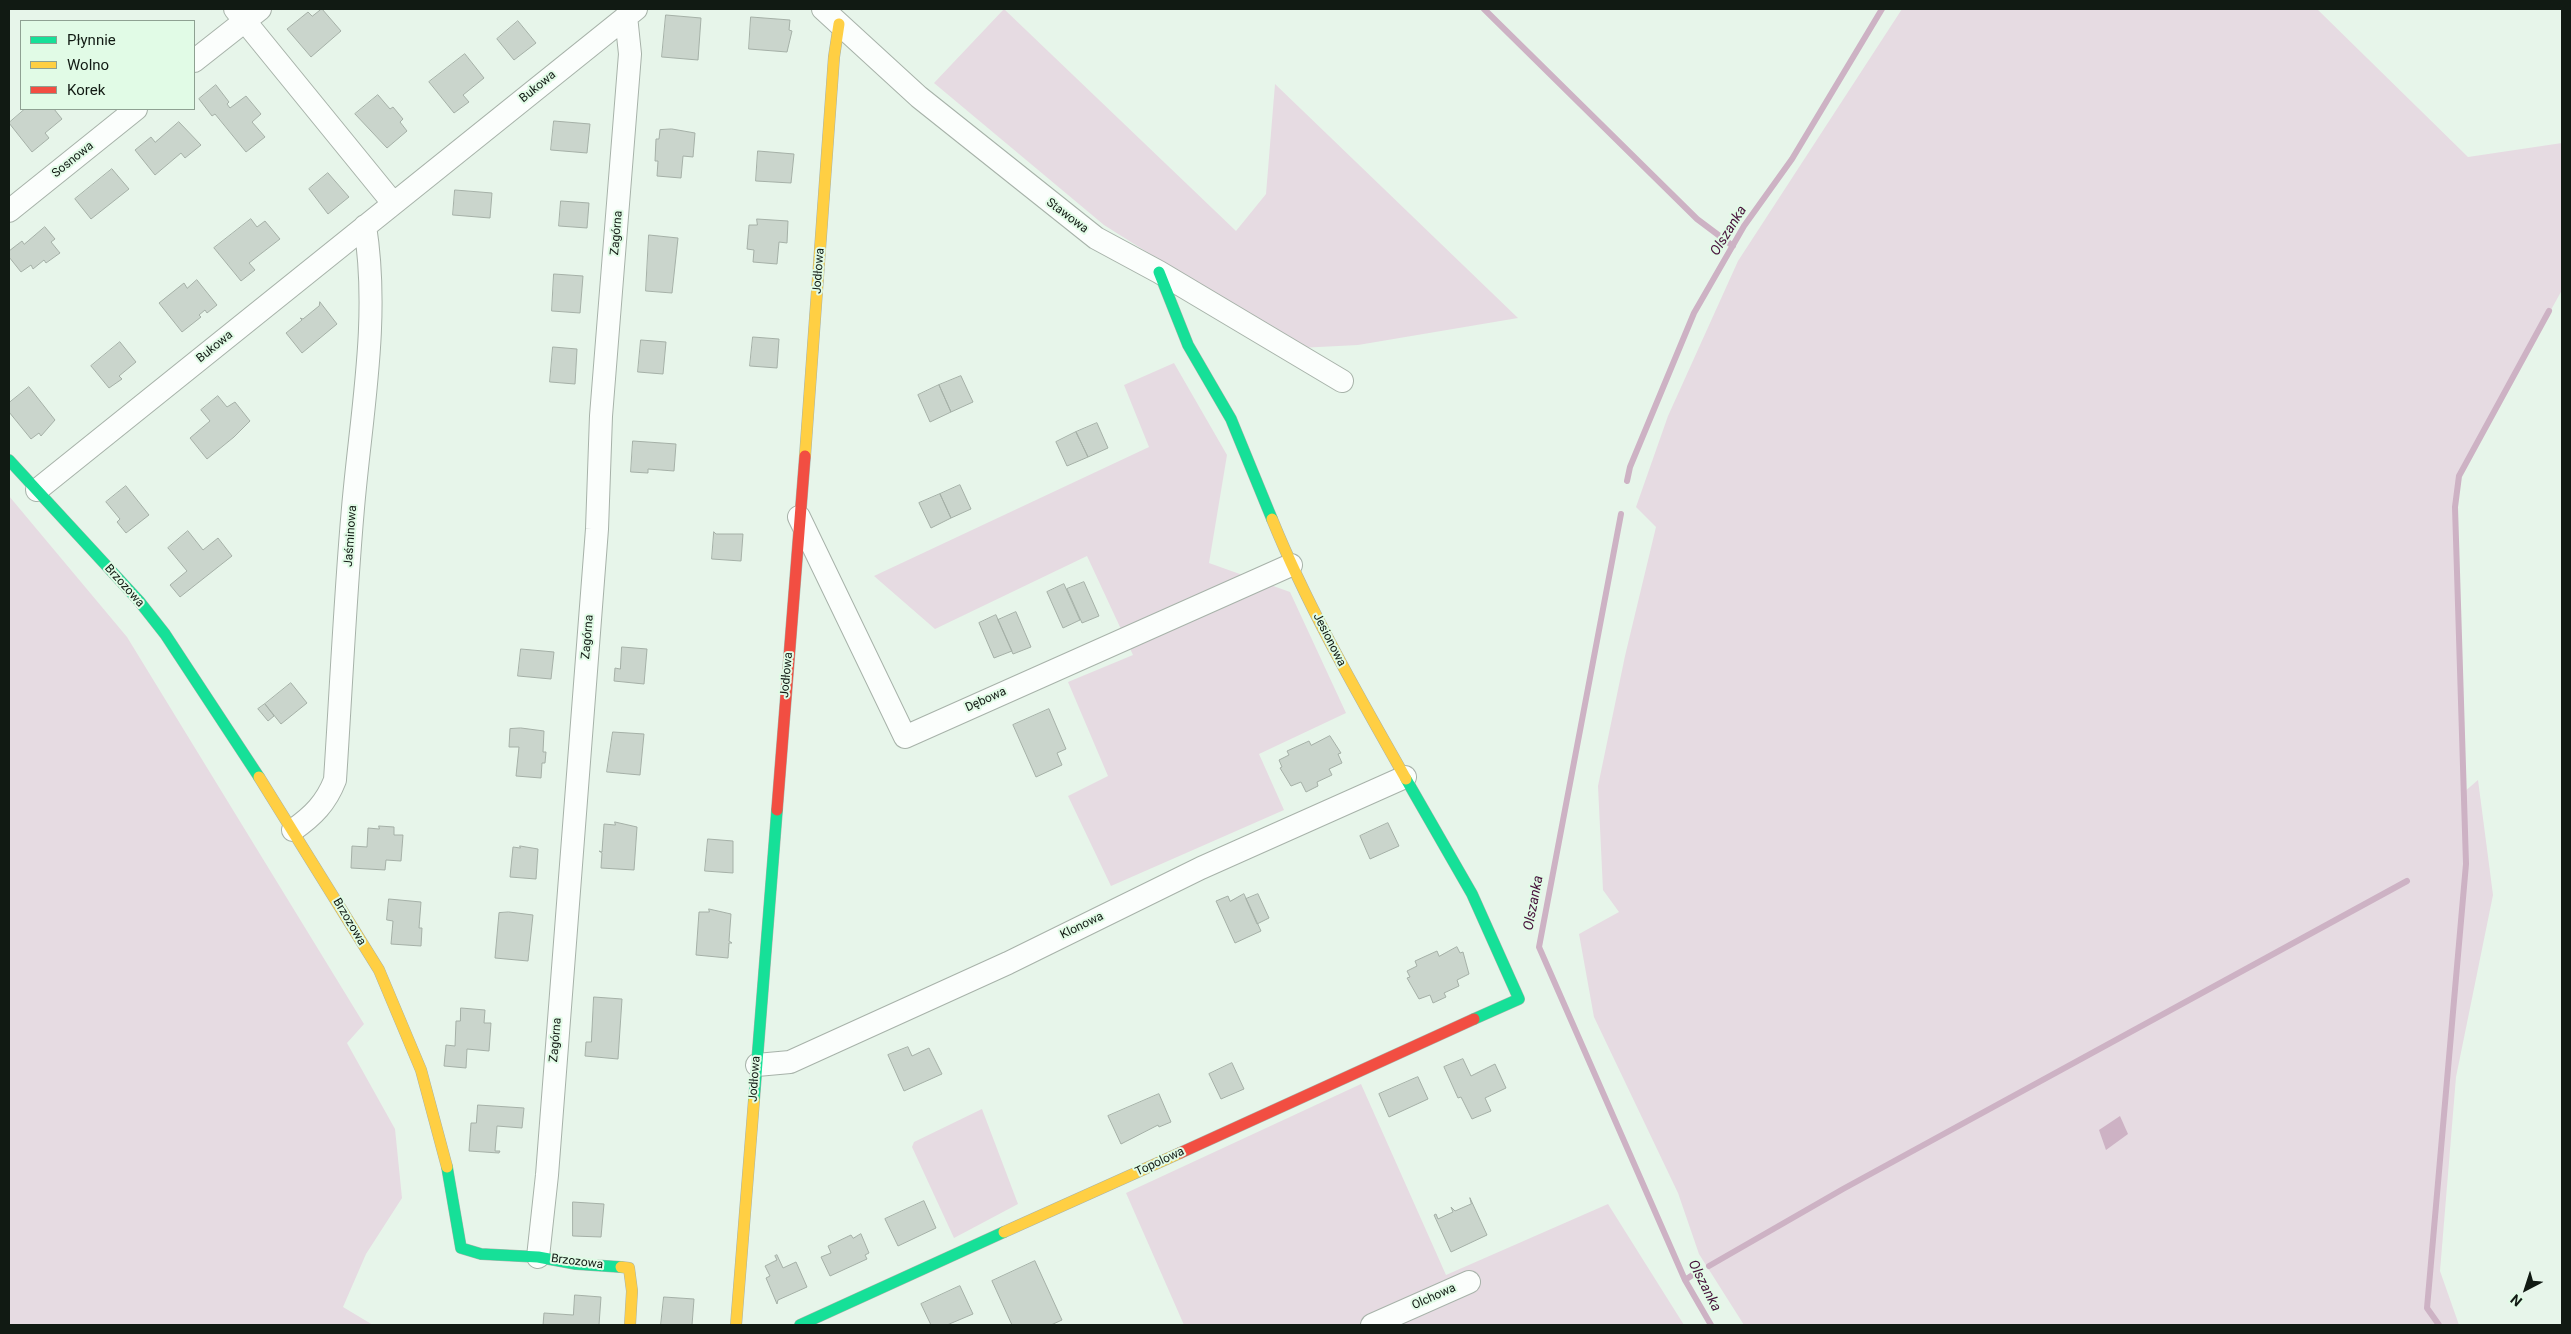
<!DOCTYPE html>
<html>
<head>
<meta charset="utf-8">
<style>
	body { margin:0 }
	#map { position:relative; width:2571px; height:1334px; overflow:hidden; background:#e7f5ea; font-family:Roboto,sans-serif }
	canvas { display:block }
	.frame { position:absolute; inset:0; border:10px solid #111a13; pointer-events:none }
	.legend { position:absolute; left:20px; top:20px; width:175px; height:90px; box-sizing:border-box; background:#e1fbe6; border:1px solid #8ea192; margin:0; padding:6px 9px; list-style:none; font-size:15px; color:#111a13 }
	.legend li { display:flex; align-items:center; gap:10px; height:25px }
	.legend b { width:25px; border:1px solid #8ea192 }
	.north { position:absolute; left:2501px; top:1264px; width:50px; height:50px; -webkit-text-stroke:4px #e1fbe6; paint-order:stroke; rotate:220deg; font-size:14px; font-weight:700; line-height:20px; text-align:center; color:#111a13 }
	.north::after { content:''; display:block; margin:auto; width:18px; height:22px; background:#111a13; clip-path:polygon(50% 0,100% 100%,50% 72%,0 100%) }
</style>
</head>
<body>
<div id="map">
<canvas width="2571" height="1334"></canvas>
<div class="frame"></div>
<ul class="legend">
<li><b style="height:6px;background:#16e098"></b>Płynnie</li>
<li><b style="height:6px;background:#ffcf43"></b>Wolno</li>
<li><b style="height:6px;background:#f24e42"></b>Korek</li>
</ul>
<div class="north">N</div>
</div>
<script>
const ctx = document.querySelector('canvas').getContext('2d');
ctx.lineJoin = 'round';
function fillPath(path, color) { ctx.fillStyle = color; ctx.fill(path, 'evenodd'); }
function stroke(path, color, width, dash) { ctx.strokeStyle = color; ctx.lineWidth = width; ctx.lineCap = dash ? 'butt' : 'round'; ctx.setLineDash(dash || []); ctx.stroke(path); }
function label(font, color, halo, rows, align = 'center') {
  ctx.font = font + ' Roboto,sans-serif'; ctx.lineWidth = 4; ctx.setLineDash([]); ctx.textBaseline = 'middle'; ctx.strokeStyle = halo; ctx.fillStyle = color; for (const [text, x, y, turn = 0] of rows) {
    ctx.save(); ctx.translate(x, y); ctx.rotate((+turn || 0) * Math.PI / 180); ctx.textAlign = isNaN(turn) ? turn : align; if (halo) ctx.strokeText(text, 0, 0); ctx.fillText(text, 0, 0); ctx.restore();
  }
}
const green = new Path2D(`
	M 1004,9 L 1236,231 L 1266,194 L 1275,84 L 1518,318 L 1358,345 L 1299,348 L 1104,225 L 934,83 Z
	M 1902,9 L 2317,9 L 2468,157 L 2562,143 L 2562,290 L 2459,476 L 2455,507 L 2464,792 L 2478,780 L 2493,895 L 2456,1077 L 2440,1271 L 2459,1325 L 1744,1325 L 1699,1254 L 1678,1193 L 1594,1017 L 1579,934 L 1619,912 L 1603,890 L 1598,786 L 1625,656 L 1656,527 L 1636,507 L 1668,416 L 1738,261 Z
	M 1174,363 L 1227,455 L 1209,563 L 1290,592 L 1346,713 L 1259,754 L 1284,810 L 1111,886 L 1068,796 L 1108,776 L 1068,682 L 1133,655 L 1087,556 L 935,629 L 874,576 L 1149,447 L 1124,385 Z
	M 9,496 L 127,637 L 364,1024 L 347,1043 L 395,1129 L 402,1198 L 366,1254 L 343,1307 L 373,1325 L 9,1325 Z
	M 1361,1084 L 1446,1275 L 1608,1204 L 1684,1325 L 1184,1325 L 1126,1193 Z
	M 982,1109 L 1018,1204 L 954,1238 L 912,1147 L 914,1142 Z`);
const water = new Path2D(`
	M 2120,1116 L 2128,1134 L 2106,1150 L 2099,1130 Z`);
const stream = new Path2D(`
	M 1484,9 L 1697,219 L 1733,246
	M 1627,481 L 1630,467 L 1694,313 L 1744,226 L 1792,159 L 1882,9
	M 1621,514 L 1539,947 L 1685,1280 L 1711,1325
	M 1709,1266 L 1843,1189 L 2407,881
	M 1685,1280 L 1694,1274
	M 2439,1325 L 2427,1308 L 2466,864 L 2455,507 L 2459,476 L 2549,311`);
const building = new Path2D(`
	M 322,9 L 341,31 L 311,57 L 287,29 L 308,12 L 312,16 Z
	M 666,15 L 701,18 L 698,60 L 662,57 Z
	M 751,17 L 790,20 L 789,30 L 792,31 L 787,52 L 749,49 Z
	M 518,21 L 536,43 L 514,60 L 497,39 Z
	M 465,54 L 484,78 L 463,95 L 469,102 L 454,113 L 429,82 Z
	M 216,85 L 229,102 L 227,104 L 230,108 L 246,96 L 261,114 L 252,122 L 265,137 L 246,152 L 215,114 L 212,116 L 199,99 Z
	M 378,95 L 390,109 L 393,107 L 403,119 L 400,122 L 407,131 L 387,148 L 355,114 Z
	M 25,109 L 54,109 L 62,119 L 45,133 L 49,138 L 32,152 L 9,123 Z
	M 554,121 L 590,124 L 587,153 L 551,150 Z
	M 179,122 L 201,145 L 185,158 L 181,153 L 155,175 L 135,150 L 151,137 L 155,142 Z
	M 672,129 L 695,133 L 693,157 L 683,156 L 681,178 L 657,176 L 658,161 L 655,161 L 656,139 L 659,139 L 660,130 Z
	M 758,151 L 794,154 L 791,183 L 756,181 Z
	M 112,169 L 129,189 L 91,219 L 75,199 Z
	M 328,173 L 349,197 L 328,214 L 309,189 Z
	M 455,190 L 492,193 L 490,218 L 453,215 Z
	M 561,201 L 589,203 L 587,228 L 559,226 Z
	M 251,219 L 257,227 L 265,221 L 280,239 L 249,263 L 255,270 L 241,281 L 214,248 Z
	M 757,219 L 788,221 L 787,243 L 779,242 L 777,264 L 753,262 L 754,250 L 747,249 L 749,225 L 757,225 Z
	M 45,227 L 55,239 L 51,242 L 60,253 L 46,263 L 44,260 L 33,269 L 31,265 L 21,272 L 9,257 L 9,251 L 22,241 L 24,244 Z
	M 649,235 L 678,238 L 672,293 L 646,291 Z
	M 554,274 L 583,276 L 580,313 L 552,311 Z
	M 197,280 L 217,305 L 207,313 L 205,310 L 199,315 L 201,317 L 182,332 L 159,303 L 184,283 L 187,288 Z
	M 320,302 L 337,324 L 302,353 L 286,333 L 302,320 L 300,318 L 303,319 L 319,306 Z
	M 753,337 L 779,339 L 777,368 L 750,366 Z
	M 641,340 L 666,342 L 663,374 L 638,372 Z
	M 120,342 L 136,362 L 119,376 L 122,379 L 109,388 L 91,366 Z
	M 553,347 L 577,349 L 575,384 L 550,382 Z
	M 961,376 L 973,402 L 951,412 L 939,385 Z
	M 939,385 L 951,412 L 930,422 L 918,395 Z
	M 29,387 L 55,420 L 41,436 L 39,433 L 31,439 L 9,412 L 9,403 Z
	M 218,396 L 227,407 L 235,402 L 250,421 L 234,437 L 207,459 L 190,438 L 210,421 L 201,410 Z
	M 1097,423 L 1108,448 L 1088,457 L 1076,432 Z
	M 1076,432 L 1088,457 L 1067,466 L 1056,442 Z
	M 633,441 L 676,444 L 674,471 L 648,469 L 648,473 L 631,472 Z
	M 960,485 L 971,509 L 951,518 L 940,494 Z
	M 126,486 L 149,515 L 126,533 L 117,522 L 120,519 L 106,502 Z
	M 940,494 L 951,518 L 931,528 L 919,503 Z
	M 188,531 L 203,550 L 218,538 L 232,556 L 180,597 L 170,585 L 187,571 L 168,548 Z
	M 714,532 L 716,534 L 743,534 L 741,561 L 712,559 Z
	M 1084,582 L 1099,616 L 1082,623 L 1067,589 Z
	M 1064,584 L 1080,620 L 1063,628 L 1047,592 Z
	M 1016,612 L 1031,647 L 1013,654 L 998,620 Z
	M 996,615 L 1012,651 L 994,658 L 979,623 Z
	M 622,647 L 647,649 L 644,684 L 614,681 L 615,668 L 620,669 Z
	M 521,649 L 554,652 L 551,679 L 518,676 Z
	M 291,683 L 307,703 L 281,724 L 265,704 Z
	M 265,704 L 274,716 L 268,721 L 258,709 Z
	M 1049,709 L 1066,749 L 1057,753 L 1062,765 L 1036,777 L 1013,725 Z
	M 521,728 L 544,731 L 543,752 L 546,752 L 545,763 L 542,763 L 541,778 L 516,776 L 519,747 L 509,747 L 510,729 Z
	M 613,732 L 644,734 L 640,775 L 607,772 Z
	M 1330,736 L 1341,753 L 1338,754 L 1342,763 L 1329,769 L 1332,775 L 1317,782 L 1318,786 L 1306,792 L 1301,782 L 1291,786 L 1280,768 L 1282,767 L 1279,760 L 1289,755 L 1287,751 L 1309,741 L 1311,745 Z
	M 615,822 L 637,827 L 634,870 L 601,868 L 602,853 L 599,851 L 602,852 L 604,824 L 615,825 Z
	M 1388,823 L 1399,846 L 1370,859 L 1360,836 Z
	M 379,826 L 394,827 L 394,835 L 403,835 L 401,861 L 386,860 L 385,870 L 351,868 L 352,846 L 367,847 L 368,828 L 379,829 Z
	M 708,839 L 733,841 L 733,873 L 705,871 Z
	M 520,846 L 538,849 L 536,879 L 510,877 L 513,847 L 520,848 Z
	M 1244,894 L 1261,931 L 1235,943 L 1216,901 L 1228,896 L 1230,901 Z
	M 1258,894 L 1269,918 L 1257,924 L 1246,899 Z
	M 389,899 L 421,902 L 419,928 L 422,928 L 421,946 L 391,944 L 393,921 L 387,920 Z
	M 709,909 L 731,914 L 729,941 L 732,943 L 729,943 L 728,958 L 696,955 L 699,912 L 709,912 Z
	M 509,912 L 533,915 L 528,961 L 495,958 L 499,913 Z
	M 1457,947 L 1460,953 L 1463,952 L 1469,974 L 1457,980 L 1459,986 L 1444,993 L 1446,997 L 1433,1003 L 1430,995 L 1419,999 L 1407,978 L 1410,977 L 1407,971 L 1417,966 L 1415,961 L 1437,951 L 1439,956 Z
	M 594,997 L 622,999 L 618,1059 L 585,1056 L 586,1042 L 591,1042 Z
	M 461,1008 L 485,1010 L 484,1023 L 491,1023 L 489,1051 L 467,1049 L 466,1068 L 444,1066 L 446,1045 L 455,1046 L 456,1021 L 460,1021 Z
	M 908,1047 L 912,1056 L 929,1048 L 942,1074 L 904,1091 L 888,1055 Z
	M 1463,1059 L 1471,1076 L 1495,1064 L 1506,1088 L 1485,1098 L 1491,1111 L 1472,1119 L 1461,1097 L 1458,1098 L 1444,1067 Z
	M 1232,1063 L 1244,1089 L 1221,1099 L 1209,1074 Z
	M 1418,1077 L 1428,1099 L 1389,1117 L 1379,1094 Z
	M 1159,1094 L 1171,1122 L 1159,1127 L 1158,1125 L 1121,1144 L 1108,1116 Z
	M 478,1105 L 524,1108 L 522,1128 L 497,1126 L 495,1151 L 500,1151 L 499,1153 L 469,1151 L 471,1123 L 476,1123 Z
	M 1470,1198 L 1487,1235 L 1451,1252 L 1434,1215 L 1436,1214 L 1438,1219 L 1453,1212 L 1451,1207 L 1455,1211 L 1471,1204 Z
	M 924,1201 L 936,1228 L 898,1246 L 885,1219 Z
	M 573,1202 L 604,1204 L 601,1237 L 573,1236 Z
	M 861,1234 L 869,1253 L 865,1255 L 867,1259 L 830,1276 L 821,1257 L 831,1253 L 828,1246 L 851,1235 L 853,1238 Z
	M 777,1255 L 783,1268 L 796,1262 L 807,1287 L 778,1300 L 777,1304 L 766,1278 L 770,1276 L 765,1266 L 777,1260 L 775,1256 Z
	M 1035,1261 L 1062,1320 L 1051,1325 L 1012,1325 L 992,1281 Z
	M 960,1286 L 973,1314 L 947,1325 L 931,1325 L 921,1304 Z
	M 575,1295 L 601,1297 L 599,1325 L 543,1325 L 544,1313 L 573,1315 Z
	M 664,1297 L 694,1299 L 692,1325 L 661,1325 Z`);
const street = new Path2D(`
	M 235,9 L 393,203
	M 823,9 L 919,97 L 1096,238 L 1159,272 L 1342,381
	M 194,61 L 260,9
	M 9,211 L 136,109
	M 37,490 L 636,9
	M 799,517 L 905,737 L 1291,565
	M 293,830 C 313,816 326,803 335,780 C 341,690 345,599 353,508 C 361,415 380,319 365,226
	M 757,1065 L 790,1062 L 1008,963 L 1201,868 L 1405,777
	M 538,1257 L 547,1175 L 597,529 L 601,416 L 630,54 L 626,16
	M 1372,1325 L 1469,1282`);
const fast = new Path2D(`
	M 1159,272 L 1188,345 L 1231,419 L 1272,519
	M 9,460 L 139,601 L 165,634 L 259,777
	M 1406,779 L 1472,894 L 1519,999 L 1474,1019
	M 754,1100 L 777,810
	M 447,1167 L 461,1248 L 481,1254 L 538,1257 L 576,1264 L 621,1267
	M 800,1325 L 1004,1232`);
const slow = new Path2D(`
	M 805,456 L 834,57 L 839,24
	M 1272,519 C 1309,610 1358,694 1406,779
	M 259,777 L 379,970 L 421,1070 L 447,1167
	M 1004,1232 L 1180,1153
	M 621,1267 L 629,1268 L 632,1291 L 630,1325
	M 736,1325 L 754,1100`);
const jam = new Path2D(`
	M 777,810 L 805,456
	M 1180,1153 L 1474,1019`);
const streetNames = [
	["Bukowa",538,87,-39],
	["Sosnowa",73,160,-39],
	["Stawowa",1067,216,37],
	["Zagórna",617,233,-85],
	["Jodłowa",819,271,-86],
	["Bukowa",215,347,-39],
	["Jaśminowa",351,536,-86],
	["Brzozowa",124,586,48],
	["Zagórna",588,637,-85],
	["Jesionowa",1329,640,63],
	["Jodłowa",787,675,-85],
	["Dębowa",986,700,-24],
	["Brzozowa",349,922,59],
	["Klonowa",1082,926,-26],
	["Zagórna",556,1040,-85],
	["Jodłowa",755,1079,-86],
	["Topolowa",1160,1162,-25],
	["Brzozowa",577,1262,7],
	["Olchowa",1434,1297,-24]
];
const waterNames = [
	["Olszanka",1729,231,-58],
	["Olszanka",1534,903,-79],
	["Olszanka",1704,1286,63]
];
fillPath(green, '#e6dbe2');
fillPath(water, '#cdb2c4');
stroke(stream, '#cdb2c4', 6);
fillPath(building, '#cad5cc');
stroke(building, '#a5b0a7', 1);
stroke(street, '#a7b2a9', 24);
stroke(fast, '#a7b2a9', 12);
stroke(slow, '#a7b2a9', 12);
stroke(jam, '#a7b2a9', 12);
stroke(street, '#fbfefc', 22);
stroke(fast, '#16e098', 11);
stroke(slow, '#ffcf43', 11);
stroke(jam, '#f24e42', 11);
label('12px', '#111a13', '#e1fbe6', streetNames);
label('italic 14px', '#46103a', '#e1fbe6', waterNames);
</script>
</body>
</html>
